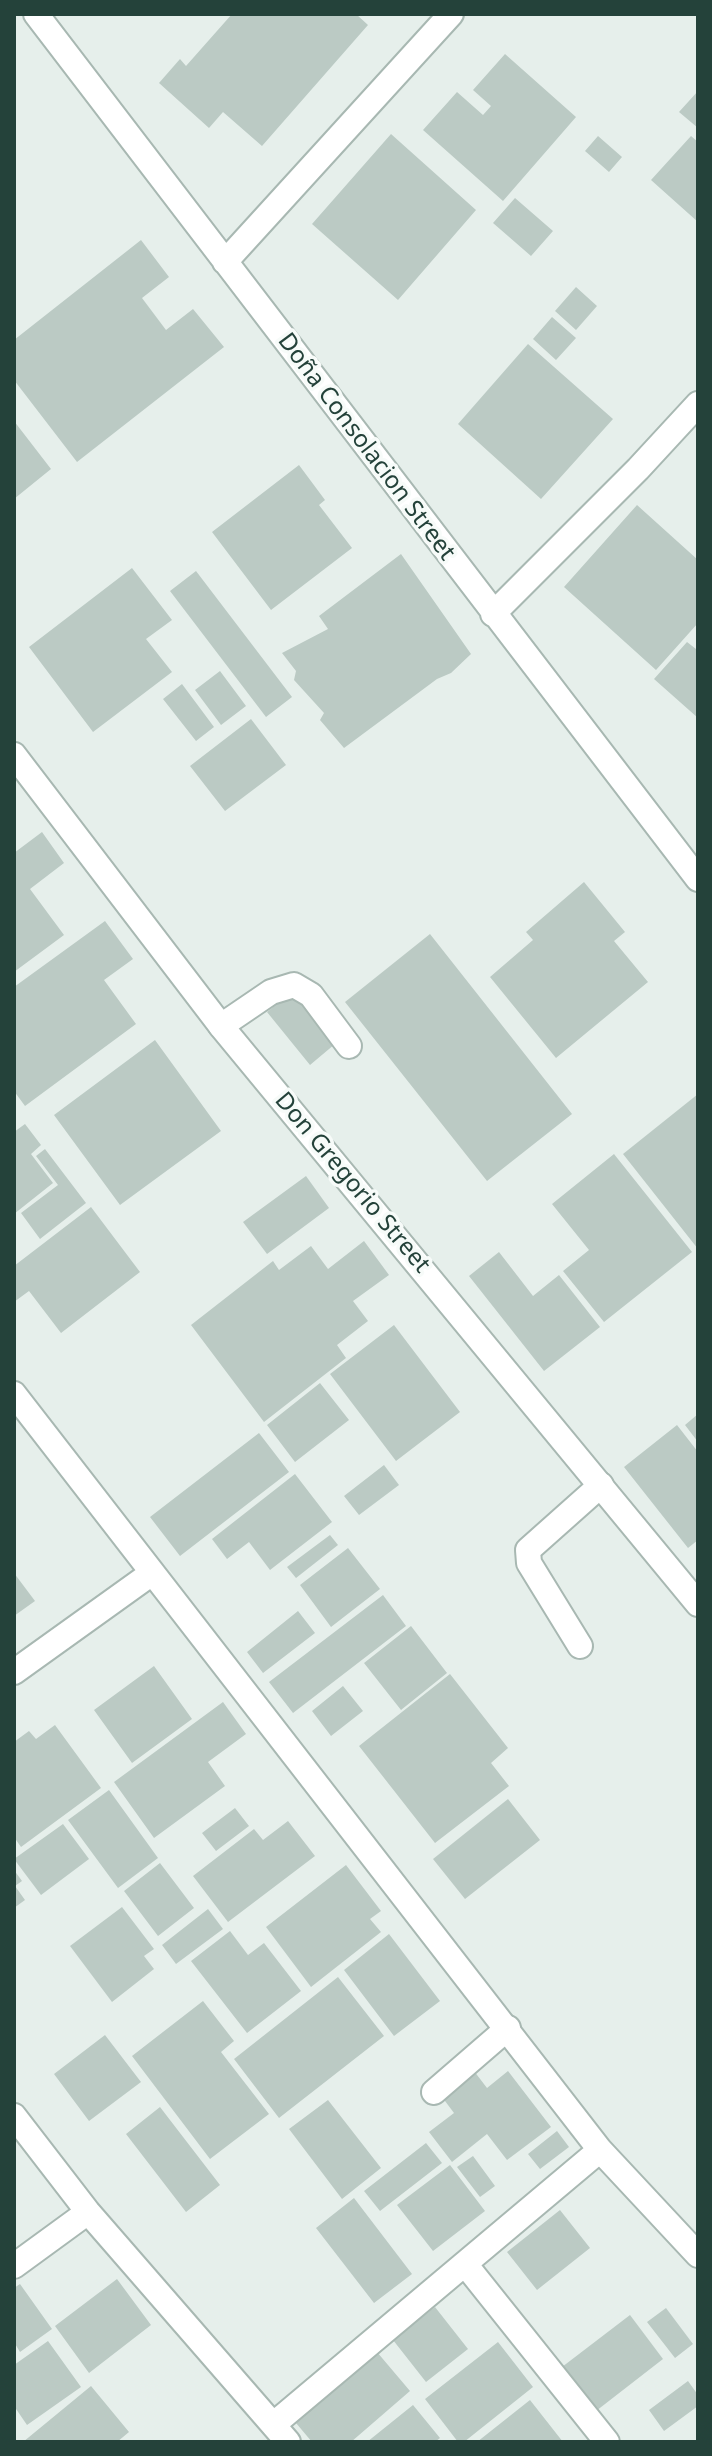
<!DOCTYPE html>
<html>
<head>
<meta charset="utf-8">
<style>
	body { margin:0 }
	#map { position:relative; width:712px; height:2456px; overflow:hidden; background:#e6efeb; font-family:"Noto Sans",sans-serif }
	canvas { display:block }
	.frame { position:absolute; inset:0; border:16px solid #24423a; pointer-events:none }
</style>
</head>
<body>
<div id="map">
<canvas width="712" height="2456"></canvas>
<div class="frame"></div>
</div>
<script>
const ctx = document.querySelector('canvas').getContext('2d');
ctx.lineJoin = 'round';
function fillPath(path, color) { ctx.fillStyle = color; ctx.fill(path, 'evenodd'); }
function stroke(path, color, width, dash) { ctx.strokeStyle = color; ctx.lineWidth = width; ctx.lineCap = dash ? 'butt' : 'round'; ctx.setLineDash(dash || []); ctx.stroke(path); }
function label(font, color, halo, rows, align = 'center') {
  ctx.font = font + ' "Noto Sans",sans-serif'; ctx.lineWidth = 7; ctx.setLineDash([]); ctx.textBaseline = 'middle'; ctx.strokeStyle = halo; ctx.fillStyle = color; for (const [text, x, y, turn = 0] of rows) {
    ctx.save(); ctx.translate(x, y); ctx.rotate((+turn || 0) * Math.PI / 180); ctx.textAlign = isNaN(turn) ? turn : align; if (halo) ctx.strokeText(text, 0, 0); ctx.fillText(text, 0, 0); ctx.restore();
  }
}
const building = new Path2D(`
	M 232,14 L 356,14 L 368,25 L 262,146 L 223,112 L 209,128 L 159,83 L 180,59 L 186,66 Z
	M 505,54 L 576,117 L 503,201 L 423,130 L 457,92 L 483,115 L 491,106 L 473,90 Z
	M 698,91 L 698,128 L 679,112 Z
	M 391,134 L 476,210 L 398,300 L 312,224 Z
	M 598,136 L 622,157 L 609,172 L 585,151 Z
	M 691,136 L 698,142 L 698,222 L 651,180 Z
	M 515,198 L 553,231 L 531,256 L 493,223 Z
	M 141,240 L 169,277 L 142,298 L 166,330 L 193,309 L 224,347 L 77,462 L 14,380 L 14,340 Z
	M 576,287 L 597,306 L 576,330 L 555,311 Z
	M 552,317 L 576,338 L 556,360 L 533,339 Z
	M 528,344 L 613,419 L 541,499 L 458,424 Z
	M 14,421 L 51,469 L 14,499 Z
	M 299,465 L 325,500 L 319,505 L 352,548 L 271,610 L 212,532 Z
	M 637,505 L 698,560 L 698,623 L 656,670 L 564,587 Z
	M 401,554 L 471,654 L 451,673 L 437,679 L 344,748 L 320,720 L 324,713 L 294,680 L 296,671 L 282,653 L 328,629 L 319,616 Z
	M 132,568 L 172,620 L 146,639 L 172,672 L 93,732 L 29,647 Z
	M 196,571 L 292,697 L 266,717 L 170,591 Z
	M 687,642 L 696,649 L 698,646 L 698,718 L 654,679 Z
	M 220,671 L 246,706 L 221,725 L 195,690 Z
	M 182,684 L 214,727 L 196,741 L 163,699 Z
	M 251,719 L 286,765 L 225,811 L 190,766 Z
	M 42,832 L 64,863 L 30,889 L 64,935 L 14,972 L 14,853 Z
	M 584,882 L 625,932 L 614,941 L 648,982 L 556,1058 L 490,977 L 533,940 L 526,932 Z
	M 105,921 L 133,959 L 104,980 L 136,1024 L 25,1106 L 14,1091 L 14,987 Z
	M 430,934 L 572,1114 L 487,1181 L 345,1002 Z
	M 292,992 L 335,1044 L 310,1065 L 267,1012 Z
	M 155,1040 L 221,1131 L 120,1205 L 54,1115 Z
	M 698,1094 L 698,1249 L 623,1154 Z
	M 25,1124 L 41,1145 L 31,1154 L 53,1183 L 14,1214 L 14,1132 Z
	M 45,1149 L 86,1203 L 40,1239 L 21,1213 L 58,1185 L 36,1156 Z
	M 614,1154 L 692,1252 L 604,1322 L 563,1271 L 589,1250 L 552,1204 Z
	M 306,1176 L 329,1208 L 267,1254 L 243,1222 Z
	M 91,1207 L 140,1272 L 61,1333 L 29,1291 L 14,1302 L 14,1266 Z
	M 364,1241 L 389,1275 L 353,1301 L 368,1321 L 337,1345 L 346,1358 L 264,1422 L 191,1325 L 273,1261 L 279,1270 L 311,1246 L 328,1269 Z
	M 499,1252 L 533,1296 L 559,1275 L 600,1327 L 544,1371 L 469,1276 Z
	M 394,1325 L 460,1412 L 396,1461 L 330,1374 Z
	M 320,1383 L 349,1420 L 295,1462 L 267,1425 Z
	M 698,1414 L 698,1442 L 685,1425 Z
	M 677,1425 L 698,1452 L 698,1540 L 688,1548 L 624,1467 Z
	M 259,1433 L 289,1472 L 180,1556 L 150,1517 Z
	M 384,1465 L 399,1485 L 359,1515 L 344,1496 Z
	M 295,1474 L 332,1522 L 270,1570 L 249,1542 L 227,1559 L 212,1539 Z
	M 330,1535 L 338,1545 L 296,1578 L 287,1567 Z
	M 348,1548 L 380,1589 L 331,1627 L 300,1585 Z
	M 14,1573 L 35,1601 L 14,1616 Z
	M 383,1595 L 406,1626 L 293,1713 L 269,1682 Z
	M 298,1611 L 315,1633 L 263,1673 L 247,1652 Z
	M 411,1626 L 447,1673 L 401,1710 L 364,1663 Z
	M 154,1666 L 192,1719 L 132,1763 L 94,1710 Z
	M 450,1674 L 508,1748 L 491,1763 L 509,1786 L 435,1843 L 359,1746 Z
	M 343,1686 L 363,1711 L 331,1736 L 312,1711 Z
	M 223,1702 L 246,1734 L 208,1762 L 225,1786 L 154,1838 L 114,1782 Z
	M 55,1725 L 101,1788 L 21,1847 L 14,1837 L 14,1742 L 29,1731 L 36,1739 Z
	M 109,1790 L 158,1858 L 118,1888 L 68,1820 Z
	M 508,1799 L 540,1840 L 465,1899 L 433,1859 Z
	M 235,1808 L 249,1826 L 216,1851 L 202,1833 Z
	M 288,1821 L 315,1856 L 228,1922 L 193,1876 L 254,1829 L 263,1840 Z
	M 63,1824 L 89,1859 L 41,1895 L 14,1859 Z
	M 160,1863 L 194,1908 L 158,1936 L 124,1891 Z
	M 346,1865 L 381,1911 L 370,1919 L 381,1932 L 311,1987 L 266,1927 Z
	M 14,1870 L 22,1881 L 15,1886 L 25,1900 L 14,1908 Z
	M 122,1907 L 154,1949 L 144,1956 L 154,1969 L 112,2002 L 70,1946 Z
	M 208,1909 L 223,1929 L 176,1964 L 162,1945 Z
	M 230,1931 L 248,1955 L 264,1943 L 301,1991 L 247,2033 L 191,1961 Z
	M 389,1934 L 440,2001 L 394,2036 L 344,1970 Z
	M 338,1977 L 384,2036 L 279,2118 L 234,2059 Z
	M 203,2001 L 234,2041 L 221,2052 L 269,2114 L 210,2159 L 132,2056 Z
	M 105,2035 L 141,2082 L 89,2121 L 54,2074 Z
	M 474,2071 L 487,2088 L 508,2071 L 551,2127 L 507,2160 L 487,2134 L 452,2162 L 429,2132 L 454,2113 L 442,2097 Z
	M 328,2100 L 381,2168 L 342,2199 L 289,2129 Z
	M 160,2107 L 220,2185 L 186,2212 L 126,2134 Z
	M 557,2131 L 569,2147 L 540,2169 L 528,2154 Z
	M 426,2143 L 442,2163 L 380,2211 L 364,2191 Z
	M 473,2156 L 495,2186 L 480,2197 L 457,2167 Z
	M 450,2165 L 485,2211 L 433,2251 L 397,2205 Z
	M 354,2198 L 412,2274 L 374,2303 L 316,2228 Z
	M 560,2210 L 590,2248 L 537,2290 L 507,2252 Z
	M 117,2279 L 151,2325 L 89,2373 L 55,2326 Z
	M 20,2284 L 52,2329 L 20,2352 L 14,2342 L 14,2288 Z
	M 435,2307 L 468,2349 L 426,2382 L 393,2340 Z
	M 666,2308 L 693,2344 L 675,2358 L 647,2322 Z
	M 630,2315 L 663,2359 L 596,2411 L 562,2367 Z
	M 48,2341 L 81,2387 L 27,2425 L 14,2406 L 14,2365 Z
	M 498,2342 L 533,2387 L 464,2442 L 458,2442 L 425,2399 Z
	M 377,2352 L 410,2391 L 351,2442 L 312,2442 L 296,2423 Z
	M 688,2381 L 698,2395 L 698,2406 L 664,2431 L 649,2410 Z
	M 91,2386 L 129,2432 L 117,2442 L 23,2442 Z
	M 530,2400 L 563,2442 L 477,2442 Z
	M 413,2405 L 440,2438 L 435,2442 L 367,2442 Z`);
const service = new Path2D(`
	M 221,1026 L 271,992 L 294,985 L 311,995 L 349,1046
	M 580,1646 L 529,1563 L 528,1550 L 601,1485
	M 434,2092 L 508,2028`);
const minor = new Path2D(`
	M 36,14 L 698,879
	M 225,262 L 451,14
	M 493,614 L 638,469 L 698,404
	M 14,755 L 221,1026 L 698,1604
	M 14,1394 L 600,2150 L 698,2255
	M 14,1672 L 152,1573
	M 14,2116 L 88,2212 L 288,2442
	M 465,2264 L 607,2442
	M 14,2266 L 88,2212
	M 274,2424 L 600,2150`);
const streetNames = [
	["Doña Consolacion Street",366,447,53],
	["Don Gregorio Street",352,1183,50]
];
fillPath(building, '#bbcac4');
stroke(service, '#a8b8b2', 28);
stroke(minor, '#a8b8b2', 28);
stroke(service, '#fff', 24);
stroke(minor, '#fff', 24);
label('24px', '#24423a', '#f7fbf9', streetNames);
</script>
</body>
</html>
